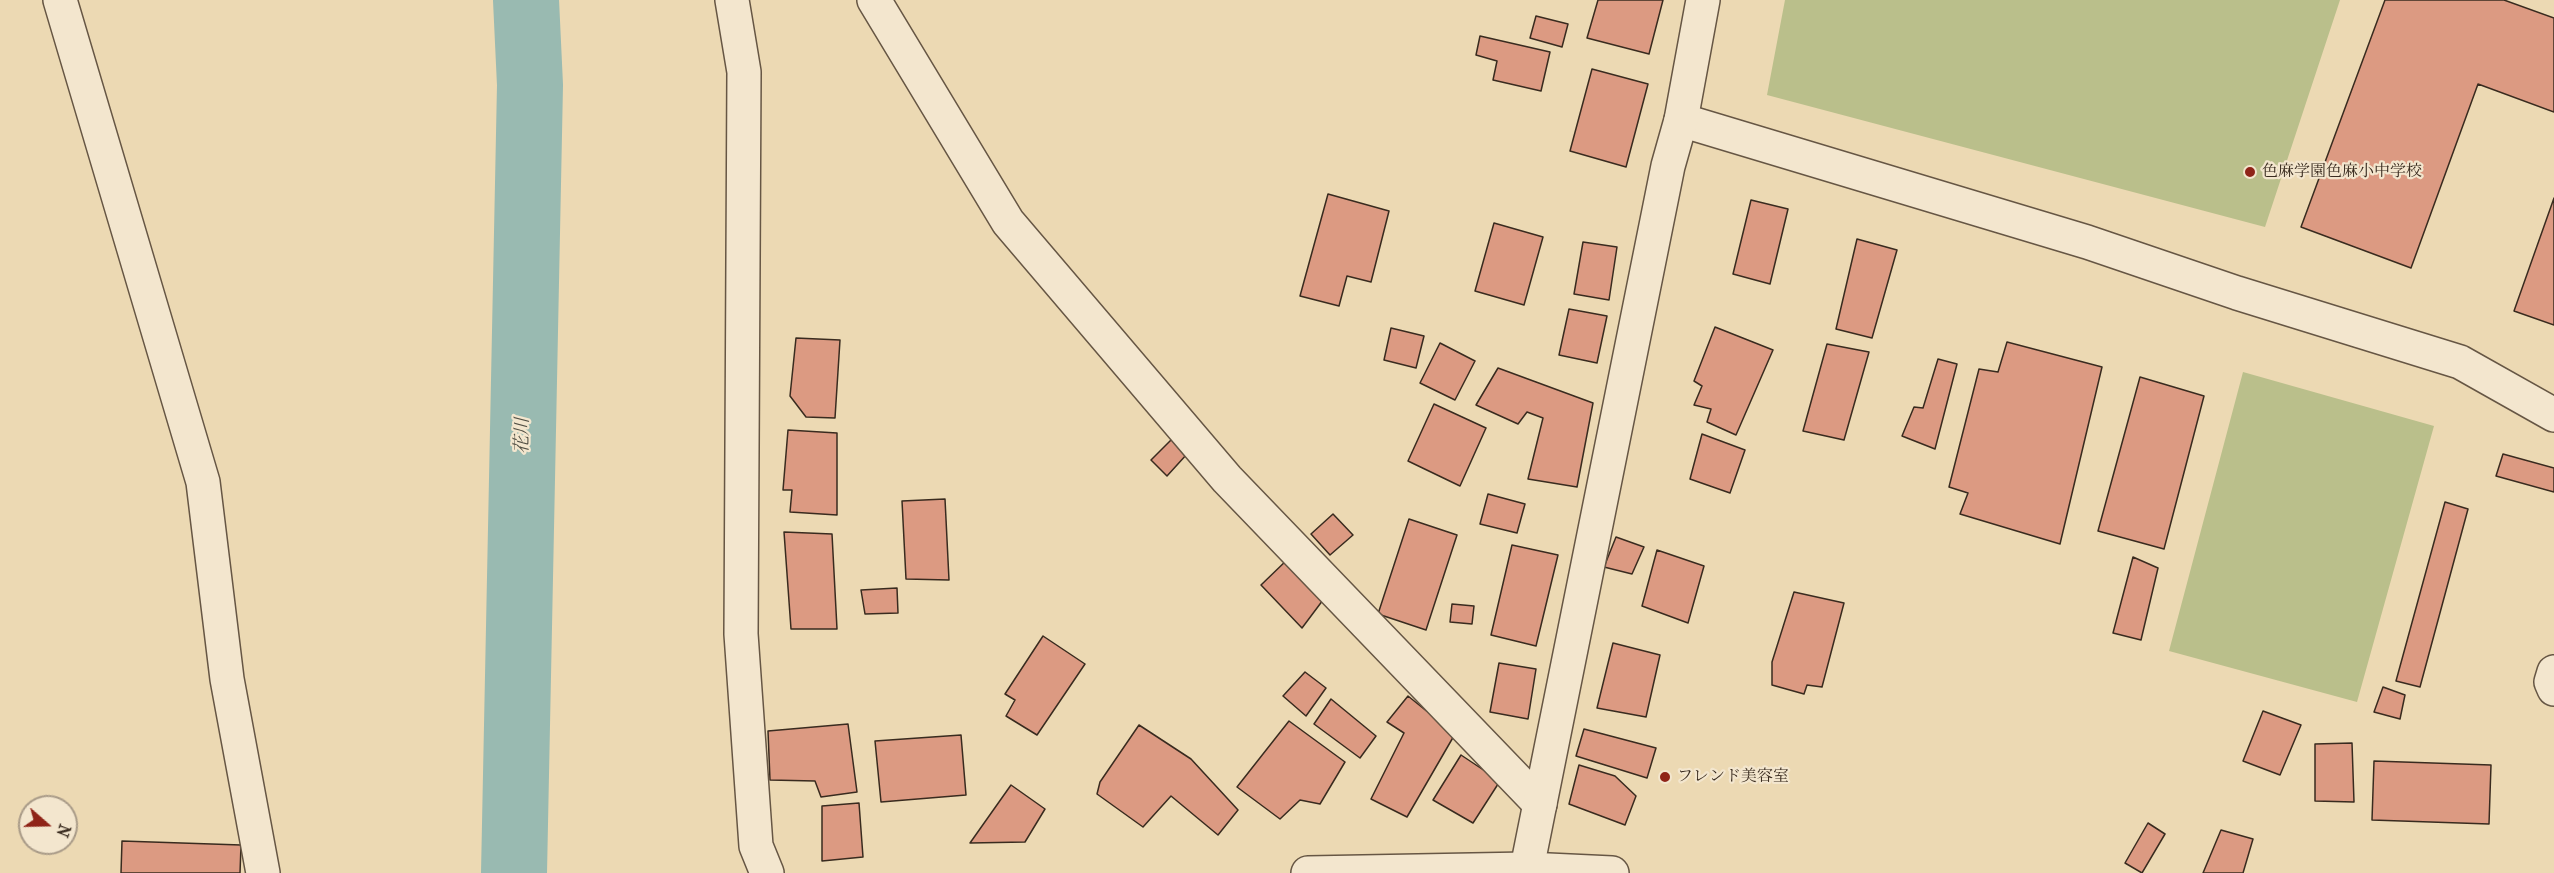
<!DOCTYPE html>
<html>
<head>
<meta charset="utf-8">
<style>
	body { margin:0 }
	#map { position:relative; width:2554px; height:873px; overflow:hidden; background:#ecd9b3; font-family:"IM FELL French Canon",serif }
	canvas { display:block }
	.north { position:absolute; left:18px; top:795px; width:60px; height:60px; box-sizing:border-box; background:#f3e6ce; border:2px solid #a99b88; border-radius:50%; rotate:110deg; font-size:16px; font-weight:700; line-height:24px; text-align:center; color:#392b1f }
	.north::after { content:''; display:block; margin:auto; width:21px; height:27px; background:#8f2418; clip-path:polygon(50% 0,100% 100%,50% 72%,0 100%) }
</style>
</head>
<body>
<div id="map">
<canvas width="2554" height="873"></canvas>
<div class="north">N</div>
</div>
<script>
const ctx = document.querySelector('canvas').getContext('2d');
ctx.lineJoin = 'round';
function fillPath(path, color) { ctx.fillStyle = color; ctx.fill(path, 'evenodd'); }
function stroke(path, color, width, dash) { ctx.strokeStyle = color; ctx.lineWidth = width; ctx.lineCap = dash ? 'butt' : 'round'; ctx.setLineDash(dash || []); ctx.stroke(path); }
function label(font, color, halo, rows, align = 'center') {
  ctx.font = font + ' "IM FELL French Canon","Noto Serif JP",serif'; ctx.lineWidth = 4.5; ctx.setLineDash([]); ctx.textBaseline = 'middle'; ctx.strokeStyle = halo; ctx.fillStyle = color; for (const [text, x, y, turn = 0] of rows) {
    ctx.save(); ctx.translate(x, y); ctx.rotate((+turn || 0) * Math.PI / 180); ctx.textAlign = isNaN(turn) ? turn : align; if (halo) ctx.strokeText(text, 0, 0); ctx.fillText(text, 0, 0); ctx.restore();
  }
}
const green = new Path2D(`
	M 1785,0 L 2340,0 L 2265,227 L 1767,95 Z
	M 2243,372 L 2434,426 L 2357,702 L 2169,651 Z`);
const river = new Path2D(`
	M 514,873 L 530,85 L 526,0`);
const building = new Path2D(`
	M 1598,0 L 1663,0 L 1649,54 L 1587,38 Z
	M 2385,0 L 2504,0 L 2554,18 L 2554,112 L 2478,84 L 2411,268 L 2301,227 Z
	M 1536,16 L 1568,24 L 1562,47 L 1530,38 Z
	M 1480,36 L 1550,52 L 1541,91 L 1493,80 L 1497,61 L 1476,55 Z
	M 1592,69 L 1648,84 L 1626,167 L 1570,151 Z
	M 1328,194 L 1389,211 L 1371,282 L 1347,276 L 1339,306 L 1300,296 Z
	M 2554,198 L 2554,325 L 2514,311 Z
	M 1751,200 L 1788,209 L 1770,284 L 1733,274 Z
	M 1494,223 L 1543,237 L 1524,305 L 1475,291 Z
	M 1857,239 L 1897,250 L 1872,338 L 1836,329 Z
	M 1583,242 L 1617,247 L 1609,300 L 1574,294 Z
	M 1569,309 L 1607,316 L 1597,363 L 1559,355 Z
	M 1715,327 L 1773,350 L 1736,435 L 1707,422 L 1711,409 L 1694,405 L 1702,386 L 1694,381 Z
	M 1391,328 L 1424,336 L 1416,368 L 1384,360 Z
	M 796,338 L 840,340 L 835,418 L 806,417 L 790,396 Z
	M 2007,342 L 2102,367 L 2060,544 L 1960,514 L 1968,493 L 1949,487 L 1979,369 L 1998,372 Z
	M 1440,343 L 1475,361 L 1455,400 L 1420,383 Z
	M 1827,344 L 1869,352 L 1844,440 L 1803,431 Z
	M 1938,359 L 1957,364 L 1935,449 L 1902,436 L 1914,407 L 1923,408 Z
	M 1498,368 L 1593,403 L 1577,487 L 1528,479 L 1543,418 L 1527,412 L 1518,424 L 1476,405 Z
	M 2140,377 L 2204,396 L 2164,549 L 2098,531 Z
	M 1434,404 L 1486,428 L 1460,486 L 1408,461 Z
	M 788,430 L 837,433 L 837,515 L 790,512 L 792,490 L 783,490 Z
	M 1702,434 L 1745,450 L 1730,493 L 1690,479 Z
	M 1172,439 L 1187,454 L 1167,476 L 1151,460 Z
	M 2503,454 L 2554,468 L 2554,492 L 2496,476 Z
	M 1488,494 L 1525,504 L 1517,533 L 1480,524 Z
	M 945,499 L 949,580 L 906,579 L 902,501 Z
	M 2445,502 L 2468,509 L 2420,687 L 2396,681 Z
	M 1333,514 L 1353,535 L 1330,555 L 1311,534 Z
	M 1409,519 L 1457,535 L 1426,630 L 1378,614 Z
	M 784,532 L 832,534 L 837,629 L 791,629 Z
	M 1616,537 L 1644,547 L 1632,574 L 1604,567 Z
	M 1512,545 L 1558,555 L 1536,646 L 1491,635 Z
	M 1657,550 L 1704,566 L 1688,623 L 1642,606 Z
	M 1290,557 L 1329,592 L 1302,628 L 1261,585 Z
	M 2133,557 L 2158,568 L 2141,640 L 2113,633 Z
	M 897,588 L 898,613 L 865,614 L 861,590 Z
	M 1794,592 L 1844,603 L 1822,687 L 1807,685 L 1804,694 L 1772,685 L 1772,662 Z
	M 1452,604 L 1474,606 L 1472,624 L 1450,622 Z
	M 1043,636 L 1085,664 L 1037,735 L 1006,716 L 1015,700 L 1005,694 Z
	M 1613,643 L 1660,655 L 1646,717 L 1597,708 Z
	M 1499,663 L 1536,669 L 1528,719 L 1490,712 Z
	M 1305,672 L 1326,688 L 1306,716 L 1283,696 Z
	M 2383,687 L 2405,695 L 2400,719 L 2374,712 Z
	M 1408,696 L 1455,734 L 1407,817 L 1371,799 L 1404,733 L 1387,722 Z
	M 1331,699 L 1376,736 L 1360,758 L 1314,724 Z
	M 2263,711 L 2301,725 L 2280,775 L 2243,761 Z
	M 1289,721 L 1345,762 L 1320,804 L 1300,800 L 1280,819 L 1237,787 Z
	M 848,724 L 857,792 L 821,797 L 815,781 L 770,780 L 768,731 Z
	M 1139,725 L 1191,759 L 1238,810 L 1218,835 L 1171,796 L 1143,827 L 1097,794 L 1100,782 Z
	M 1584,729 L 1656,748 L 1647,778 L 1576,756 Z
	M 961,735 L 966,795 L 881,802 L 875,741 Z
	M 2352,743 L 2354,802 L 2315,801 L 2315,744 Z
	M 1461,755 L 1500,781 L 1473,823 L 1433,800 Z
	M 2374,761 L 2491,765 L 2489,824 L 2372,820 Z
	M 1579,765 L 1615,776 L 1636,796 L 1625,825 L 1569,804 Z
	M 1011,785 L 1045,809 L 1025,842 L 970,843 Z
	M 859,803 L 863,857 L 822,861 L 822,806 Z
	M 2148,823 L 2165,834 L 2142,873 L 2125,863 Z
	M 2221,830 L 2253,839 L 2243,873 L 2203,873 Z
	M 122,841 L 241,845 L 240,873 L 121,873 Z`);
const minor = new Path2D(`
	M 60,0 L 203,482 L 227,679 L 263,873
	M 732,0 L 744,72 L 741,634 L 756,846 L 767,873
	M 874,0 L 1008,222 L 1227,479 L 1540,804
	M 1681,120 L 2087,242 L 2237,293 L 2460,362 L 2554,415
	M 2554,672 L 2551,682 L 2554,689
	M 1308,873 L 1527,869 L 1612,873`);
const tertiary = new Path2D(`
	M 1526,873 L 1668,166 L 1681,120 L 1703,0`);
const markers = [
	[2250,172,6,"#8f2418"],
	[1665,777,6,"#8f2418"]
];
const poiNames = [
	["色麻学園色麻小中学校",2262,172],
	["フレンド美容室",1677,777]
];
const waterNames = [
	["花川",523,436,-89]
];
fillPath(green, '#babf8b');
stroke(river, '#99bab1', 66);
fillPath(building, '#dc9a82');
stroke(building, '#392b1f', 1.5);
stroke(minor, '#665644', 36);
stroke(tertiary, '#665644', 36);
stroke(minor, '#f3e6ce', 33);
stroke(tertiary, '#f3e6ce', 33);
for (const [x, y, r, color] of markers) { const dot = new Path2D(); dot.arc(x, y, r, 0, 2 * Math.PI); ctx.fillStyle = color; ctx.fill(dot); stroke(dot, '#f3e6ce', 2); }
label('16px', '#392b1f', '#f3e6ce', poiNames, 'left');
label('italic 18px', '#514f44', '#f3e6ce', waterNames);
</script>
</body>
</html>
